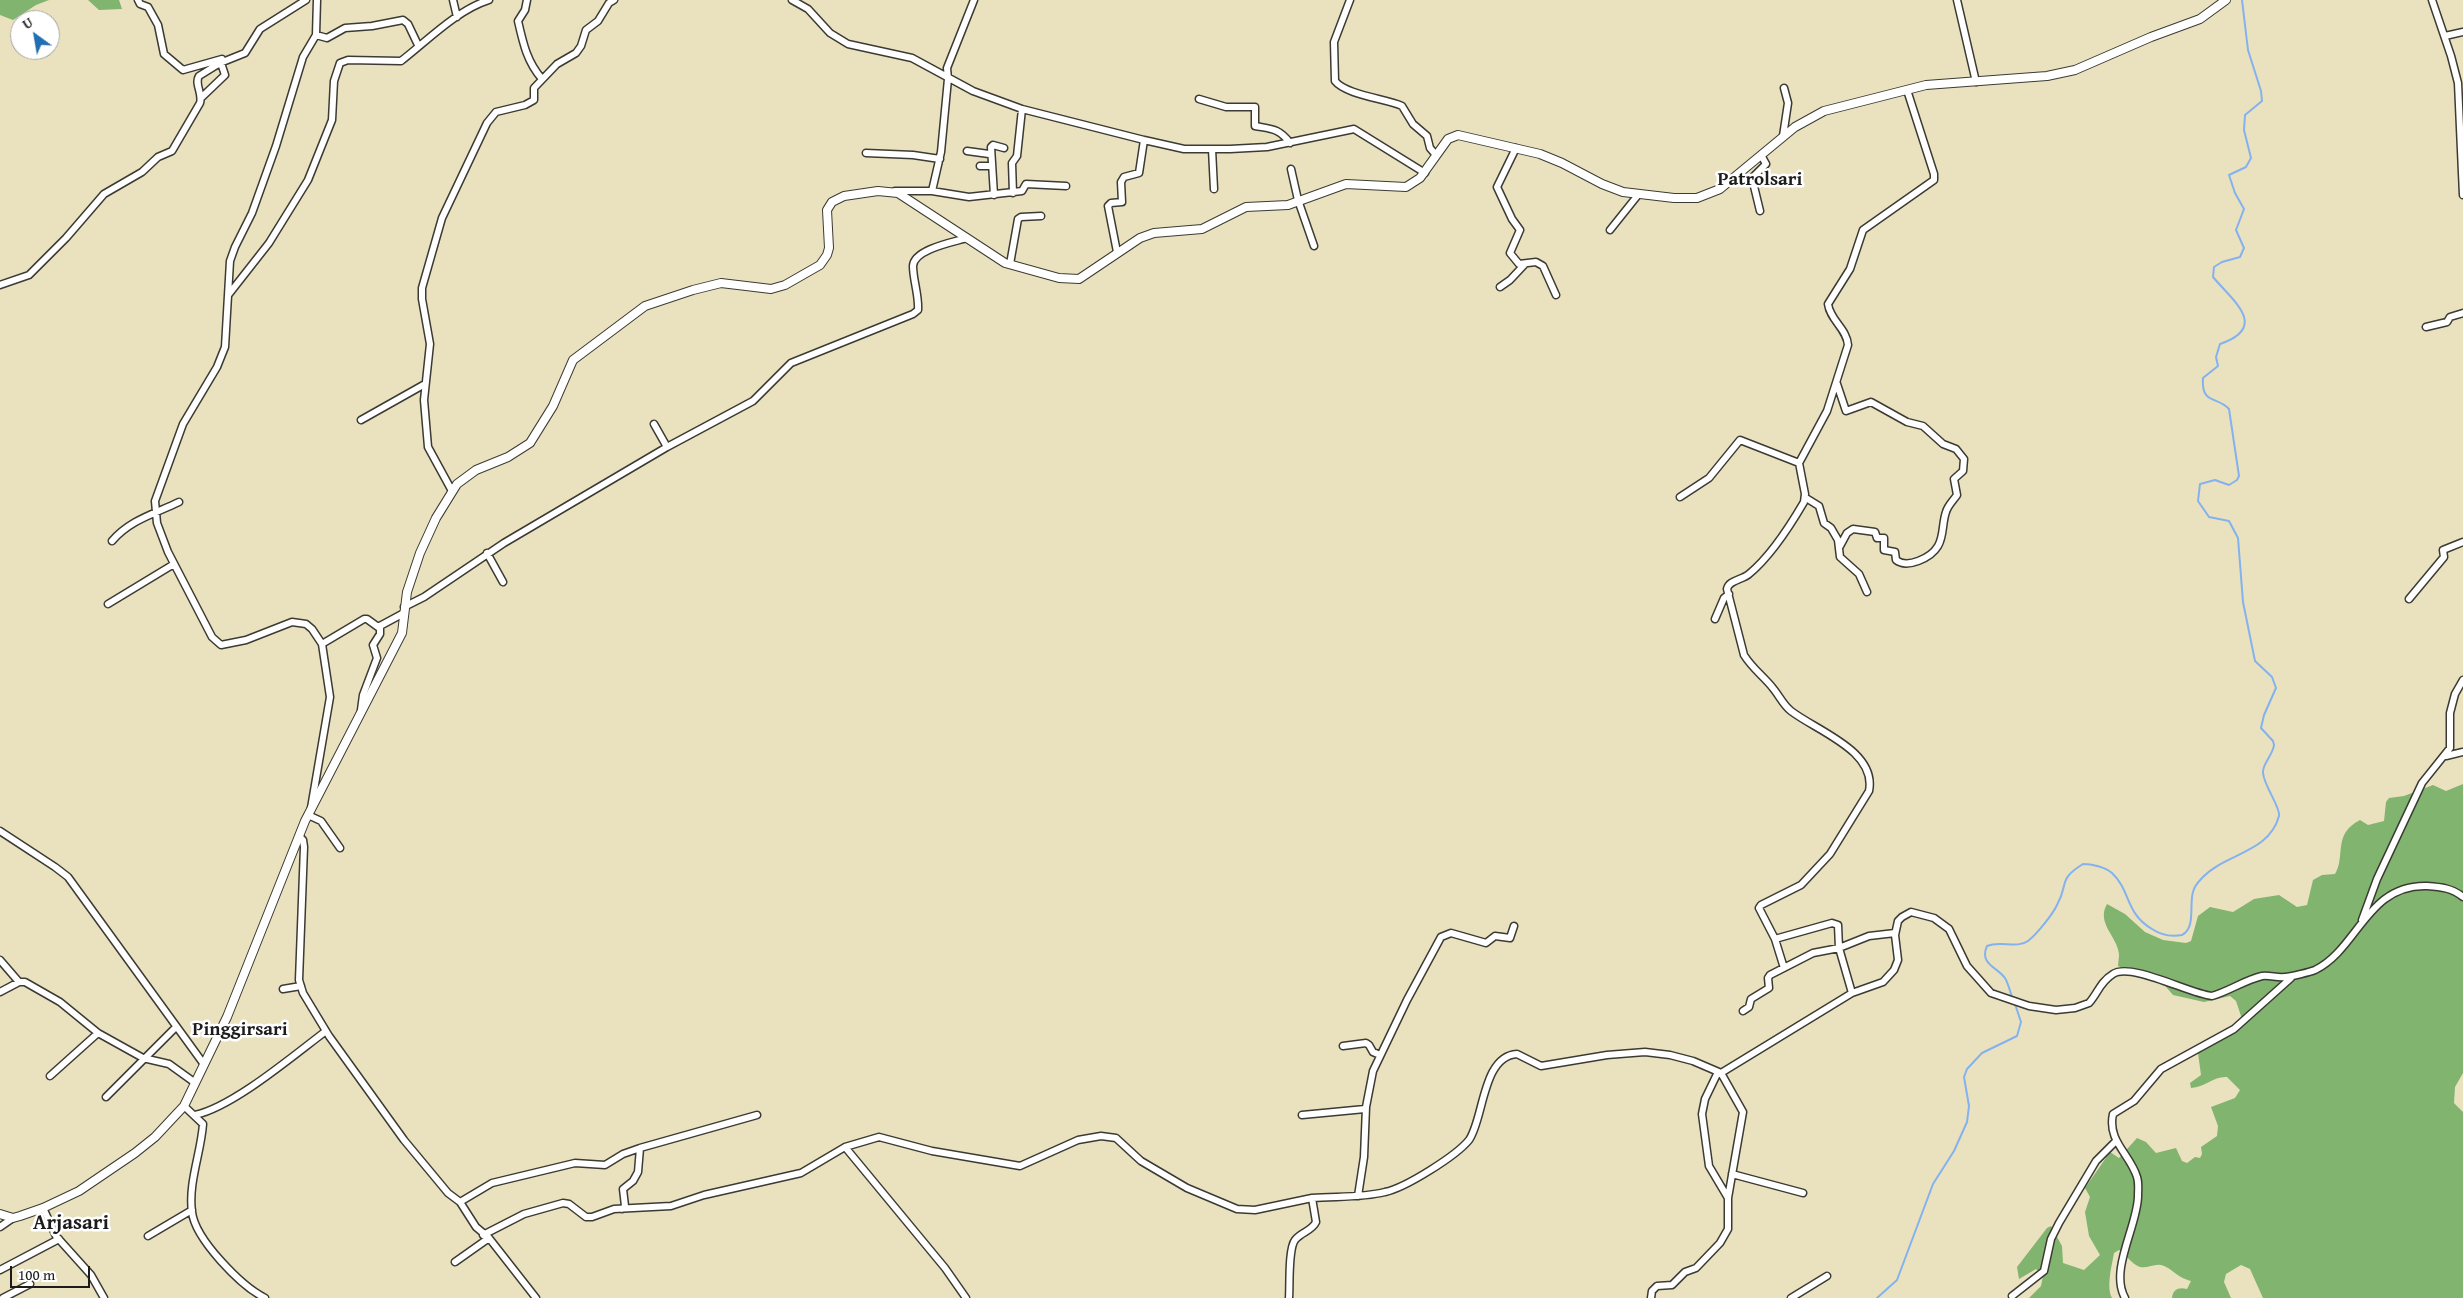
<!DOCTYPE html>
<html>
<head>
<meta charset="utf-8">
<style>
	body { margin:0 }
	#map { position:relative; width:2463px; height:1298px; overflow:hidden; background:#eae2bf; font-family:"Gentium Book Plus",serif }
	canvas { display:block }
	.north { position:absolute; left:10px; top:10px; width:50px; height:50px; box-sizing:border-box; background:#fff; border:1px solid #a4a4a4; border-radius:50%; rotate:328deg; font-size:14px; font-weight:700; line-height:20px; text-align:center; color:#1c1c1c }
	.north::after { content:''; display:block; margin:auto; width:18px; height:22px; background:#1f6fb2; clip-path:polygon(50% 0,100% 100%,50% 72%,0 100%) }
	.scale { position:absolute; left:10px; top:1266px; width:80px; height:22px; box-sizing:border-box; border:2px solid #1c1c1c; border-top:0; padding-left:6px; font-size:15px; line-height:18px; white-space:nowrap; color:#1c1c1c; -webkit-text-stroke:4px #fff; paint-order:stroke }
</style>
</head>
<body>
<div id="map">
<canvas width="2463" height="1298"></canvas>
<div class="north">U</div>
<div class="scale">100 m</div>
</div>
<script>
const ctx = document.querySelector('canvas').getContext('2d');
ctx.lineJoin = 'round';
function fillPath(path, color) { ctx.fillStyle = color; ctx.fill(path, 'evenodd'); }
function stroke(path, color, width, dash) { ctx.strokeStyle = color; ctx.lineWidth = width; ctx.lineCap = dash ? 'butt' : 'round'; ctx.setLineDash(dash || []); ctx.stroke(path); }
function label(font, color, halo, rows, align = 'center') {
  ctx.font = font + ' "Gentium Book Plus",serif'; ctx.lineWidth = 5; ctx.setLineDash([]); ctx.textBaseline = 'middle'; ctx.strokeStyle = halo; ctx.fillStyle = color; for (const [text, x, y, turn = 0] of rows) {
    ctx.save(); ctx.translate(x, y); ctx.rotate((+turn || 0) * Math.PI / 180); ctx.textAlign = isNaN(turn) ? turn : align; if (halo) ctx.strokeText(text, 0, 0); ctx.fillText(text, 0, 0); ctx.restore();
  }
}
const forest = new Path2D(`
	M 0,0 L 49,0 L 36,5 L 13,20 L 0,15 Z
	M 88,0 L 119,0 L 122,9 L 99,10 Z
	M 2463,784 L 2463,1073 L 2455,1087 L 2454,1103 L 2463,1112 L 2463,1298 L 2263,1298 L 2250,1269 L 2241,1265 L 2226,1274 L 2224,1282 L 2231,1298 L 2172,1298 C 2173,1289 2179,1287 2187,1289 L 2191,1281 C 2176,1277 2174,1270 2164,1266 C 2156,1262 2148,1269 2140,1267 C 2131,1264 2127,1255 2119,1250 L 2114,1253 C 2112,1265 2106,1287 2112,1298 L 2029,1298 L 2041,1286 L 2043,1276 L 2036,1269 L 2019,1279 L 2017,1267 L 2047,1228 L 2051,1226 L 2062,1246 L 2063,1263 L 2084,1270 L 2100,1255 L 2089,1236 L 2085,1212 L 2090,1197 L 2085,1188 L 2110,1152 L 2119,1158 L 2137,1138 L 2146,1142 L 2156,1153 L 2176,1148 L 2182,1161 L 2187,1163 L 2195,1157 L 2200,1158 L 2202,1154 L 2201,1147 L 2217,1136 L 2218,1126 L 2211,1107 L 2235,1098 L 2240,1090 L 2227,1077 C 2214,1076 2205,1087 2191,1088 L 2190,1083 L 2201,1075 L 2198,1053 L 2244,1025 L 2236,1001 L 2230,996 L 2204,1002 L 2173,995 L 2155,974 L 2126,970 L 2118,966 C 2118,963 2119,958 2119,954 C 2117,936 2096,923 2107,904 L 2125,914 L 2145,932 L 2163,940 L 2186,943 L 2191,941 L 2198,916 L 2210,907 L 2233,912 L 2254,899 L 2279,895 L 2297,907 L 2307,905 L 2313,880 L 2322,875 L 2335,874 C 2346,857 2332,834 2360,820 L 2368,825 L 2384,821 L 2386,802 L 2389,798 L 2404,796 L 2433,785 L 2446,791 Z`);
const stream = new Path2D(`
	M 2012,997 C 2010,991 2008,983 2005,978 C 1997,967 1979,964 1987,946 C 2000,940 2017,949 2028,941 C 2036,935 2053,914 2057,905 C 2069,884 2057,880 2083,864 C 2092,864 2105,867 2112,873 C 2131,891 2125,913 2152,929 C 2161,935 2171,937 2182,935 C 2196,928 2189,904 2193,892 C 2194,887 2199,881 2203,877 C 2226,853 2269,853 2279,816 C 2281,808 2264,786 2263,773 C 2262,764 2273,755 2274,745 L 2273,741 L 2261,728 L 2264,715 L 2276,688 L 2272,677 L 2255,661 L 2243,602 L 2238,538 L 2229,521 L 2209,517 L 2198,501 L 2200,484 L 2215,480 L 2229,485 L 2237,480 L 2239,476 L 2229,409 C 2218,396 2201,405 2203,378 L 2218,366 L 2216,357 L 2220,344 C 2270,327 2232,300 2213,277 L 2214,267 L 2222,262 L 2240,257 L 2244,248 L 2236,230 L 2244,209 L 2235,193 L 2229,175 L 2246,167 L 2251,158 L 2244,130 L 2245,115 L 2262,101 L 2261,91 L 2248,50 L 2242,0
	M 1877,1298 L 1897,1280 L 1933,1184 L 1954,1151 L 1967,1122 L 1969,1106 L 1964,1077 L 1967,1069 L 1982,1053 L 2017,1036 L 2021,1022 L 2015,1004`);
const minor = new Path2D(`
	M 138,0 L 140,4 L 148,7 L 158,25 L 164,54 L 183,70 L 222,59
	M 453,0 L 457,17
	M 527,0 L 525,10 L 518,21 C 523,43 527,62 542,79
	M 792,0 L 808,9 L 830,33 L 848,44 L 912,58 L 973,91 L 1022,109 L 1144,140 L 1184,149 L 1230,149 L 1267,147 L 1354,129 L 1425,173
	M 974,0 L 947,68 L 948,79 L 941,152 L 932,191 L 969,197 L 1022,191 L 1026,184 L 1066,186
	M 1350,0 L 1334,42 L 1335,81 C 1346,95 1387,99 1402,106 L 1413,124 L 1427,136 L 1430,148 L 1436,155
	M 1957,0 L 1976,82
	M 2432,0 L 2451,56 L 2458,83 L 2463,195
	M 316,35 L 327,38 L 345,28 L 372,26 L 403,20 L 408,24 L 418,45
	M 2445,36 L 2463,32
	M 202,97 L 225,75 L 221,63
	M 1199,99 L 1226,107 L 1255,107 L 1255,126 C 1271,129 1279,128 1290,143
	M 1783,136 L 1788,103 L 1784,88
	M 1516,148 L 1497,187 L 1512,219 L 1520,230 L 1510,253 L 1519,264 L 1536,262 L 1543,266 L 1556,295
	M 1212,149 L 1214,189
	M 967,151 L 989,154
	M 866,153 L 913,155 L 940,159
	M 980,166 L 991,166
	M 1291,169 L 1298,200 L 1314,246
	M 895,191 L 932,191
	M 1013,193 L 1012,163 L 1017,156 L 1022,109
	M 994,195 L 991,147 L 993,145 L 1004,148
	M 1760,211 L 1752,178 L 1766,164 L 1761,155
	M 1610,230 L 1638,195
	M 1117,252 L 1108,206 L 1111,203 L 1122,202 L 1121,182 L 1124,177 L 1139,173 L 1144,140
	M 1010,264 L 1018,219 L 1021,217 L 1041,216
	M 0,285 L 29,275 L 66,238 L 104,194 L 142,172 L 158,157 L 172,151 L 200,103 C 203,93 194,84 199,76 L 220,63 L 245,53 L 260,29 L 306,0
	M 1500,287 L 1510,280 L 1525,264
	M 229,294 L 269,243 L 308,180 L 332,120 L 334,81 L 340,63 L 348,60 L 401,61 C 427,41 457,10 489,0
	M 2426,327 L 2447,322 L 2450,317 L 2463,313
	M 1837,384 L 1846,411 L 1871,402 L 1907,422 L 1923,426 L 1943,444 L 1956,449 L 1964,459 L 1963,471 L 1954,479 L 1957,495 C 1953,501 1948,505 1946,512 C 1942,523 1944,536 1938,546 C 1931,558 1907,569 1896,560 L 1895,552 L 1884,550 L 1884,538 L 1877,538 L 1875,532 L 1853,529 L 1847,533 L 1840,546
	M 361,420 L 425,384
	M 654,424 L 667,447
	M 452,491 L 428,447 L 424,400 L 430,344 L 422,299 L 422,288 L 442,218 L 487,123 L 496,112 L 525,105 L 534,100 L 534,88 L 557,64 L 576,53 L 581,46 L 586,30 L 598,21 L 609,3 L 614,0
	M 1680,497 L 1709,478 L 1740,440 L 1799,463
	M 1806,498 L 1819,506 L 1824,523 L 1831,528 L 1838,540 L 1840,557 L 1859,574 L 1867,592
	M 112,541 C 130,520 154,514 179,502
	M 487,553 L 503,582
	M 2409,599 L 2444,557 L 2443,550 L 2463,542
	M 108,604 L 174,564
	M 404,607 L 424,597 L 504,543 L 667,447 L 753,401 L 791,363 L 913,314 L 918,310 C 919,295 913,280 913,266 C 914,249 954,242 967,238
	M 1715,619 L 1724,598 L 1729,594
	M 322,644 L 364,619 L 367,619 L 378,627 L 404,613
	M 361,710 L 363,695 L 377,658 L 373,645 L 380,634 L 380,626
	M 2446,756 L 2463,752
	M 311,808 L 330,697 L 322,644 L 312,629 L 306,624 L 292,622 L 246,640 L 221,645 L 212,637 L 168,552 L 157,523 L 155,501 L 183,424 L 217,367 L 225,347 L 230,261 L 235,247 L 252,213 L 276,146 L 303,57 L 316,35 L 317,0
	M 308,815 L 321,821 L 340,848
	M 0,831 L 55,867 L 68,877 L 203,1063
	M 299,836 L 303,840 L 304,847 L 299,980 L 303,993 L 329,1036 L 404,1140 L 448,1193 L 460,1202 L 476,1227 L 489,1238 L 536,1298
	M 2362,920 L 2377,879 L 2422,783 L 2450,748 L 2450,713 L 2455,694 L 2463,680
	M 1775,939 L 1784,968
	M 0,960 L 19,982
	M 283,989 L 301,986
	M 0,992 L 19,982 L 25,982 L 60,1002 L 98,1033 L 143,1058 L 169,1064 L 194,1082
	M 1852,993 L 1839,948 L 1838,925 L 1832,923 L 1775,939 L 1759,908 L 1761,905 L 1801,885 L 1830,854 L 1869,791 C 1877,751 1817,731 1791,711 C 1783,705 1779,695 1772,687 C 1763,676 1752,668 1744,655 L 1727,589 C 1729,580 1742,580 1749,574 C 1771,556 1790,526 1804,502 L 1805,494 L 1799,463 L 1827,411 L 1848,345 C 1847,329 1830,320 1828,304 L 1850,269 L 1863,230 L 1934,180 L 1934,174 L 1907,90
	M 1743,1011 L 1749,1007 L 1751,999 L 1769,988 L 1768,978 L 1770,975 L 1813,953 L 1839,948 L 1869,936 L 1895,933
	M 1343,1046 L 1366,1043 L 1369,1045 L 1373,1052 L 1380,1055
	M 1718,1072 L 1705,1099 L 1702,1114 L 1709,1166 L 1728,1198
	M 50,1076 L 98,1033
	M 106,1097 L 176,1027
	M 184,1106 L 203,1124 C 201,1153 188,1183 192,1212 C 195,1239 241,1286 265,1298
	M 195,1115 C 233,1107 294,1055 326,1031
	M 1302,1115 L 1365,1109
	M 845,1147 L 945,1268 L 966,1298
	M 1732,1174 L 1803,1193
	M 1358,1196 L 1364,1157 L 1366,1107 L 1373,1071 L 1407,1000 L 1441,937 L 1451,933 L 1486,943 L 1495,936 L 1510,938 L 1514,926
	M 460,1202 L 492,1183 L 575,1163 L 605,1165 L 623,1154 L 640,1148
	M 43,1208 L 56,1236 L 91,1275 L 104,1298
	M 622,1209 L 625,1206 L 623,1189 L 633,1181 L 638,1172 L 640,1148 L 757,1115
	M 0,1227 L 13,1218
	M 483,1235 L 524,1214 L 563,1203 L 569,1204 L 586,1217 L 592,1217 L 614,1209 L 671,1206 L 704,1195 L 801,1173 L 845,1147 L 879,1137 L 932,1151 L 1020,1166 L 1078,1140 L 1101,1136 L 1116,1138 L 1141,1161 L 1187,1188 L 1237,1209 L 1255,1210 L 1312,1198
	M 148,1236 L 192,1210
	M 455,1262 L 489,1238
	M 0,1270 L 59,1239
	M 2012,1296 L 2044,1271 L 2051,1239 L 2059,1223 L 2096,1161 L 2115,1142
	M 3,1298 L 30,1284
	M 1289,1298 C 1290,1285 1288,1249 1295,1240 C 1301,1232 1312,1231 1316,1222 L 1312,1198 C 1336,1196 1361,1198 1385,1192 C 1405,1188 1456,1156 1469,1140 C 1484,1119 1482,1056 1517,1054 L 1541,1066 L 1607,1055 L 1645,1052 L 1670,1055 L 1693,1061 L 1721,1073 L 1852,993 L 1883,982 L 1894,970 L 1898,960 L 1895,935 L 1898,921 L 1902,917 L 1911,912 L 1934,918 L 1949,929 L 1967,966 L 1991,993 L 2029,1006 L 2056,1010 L 2075,1008 L 2089,1003 C 2098,993 2100,982 2113,974 C 2131,962 2190,994 2212,996 C 2229,991 2245,980 2262,976 C 2270,975 2277,978 2285,977 C 2290,977 2310,972 2315,970 C 2358,949 2367,884 2427,886 C 2441,887 2452,888 2463,897
	M 1651,1298 L 1652,1291 L 1657,1286 L 1672,1285 L 1685,1272 L 1696,1268 L 1720,1243 L 1728,1229 L 1728,1198 L 1743,1112 L 1721,1073
	M 1791,1298 L 1827,1276
	M 2125,1298 C 2109,1270 2138,1225 2138,1196 C 2138,1190 2139,1183 2137,1177 C 2130,1154 2107,1141 2113,1114 L 2134,1101 L 2161,1069 L 2234,1029 L 2291,978`);
const tertiary = new Path2D(`
	M 0,1214 L 13,1218 L 20,1216 L 43,1208 L 79,1191 L 135,1153 L 155,1137 L 184,1106 L 227,1017 L 305,821 L 402,633 L 407,592 L 420,553 L 436,518 L 457,484 L 476,470 L 508,457 L 530,443 L 553,406 L 573,360 L 645,306 L 693,290 L 721,283 L 771,289 L 785,285 L 820,265 L 827,255 L 829,248 L 827,210 L 832,202 L 844,196 L 878,191 L 898,193 L 1005,263 L 1059,278 L 1079,279 L 1140,238 L 1154,233 L 1202,229 L 1246,207 L 1288,205 L 1346,184 L 1406,187 L 1420,178 L 1448,139 L 1458,135 L 1540,154 L 1562,163 L 1602,184 L 1623,192 L 1674,198 L 1697,198 L 1720,189 L 1795,127 L 1824,111 L 1926,85 L 2047,76 L 2075,70 L 2151,37 L 2200,19 L 2226,0`);
const quarterNames = [
	["Patrolsari",1760,180],
	["Pinggirsari",240,1030]
];
const districtNames = [
	["Arjasari",71,1224]
];
fillPath(forest, '#81b46e');
stroke(stream, '#83b2ee', 2);
stroke(minor, '#3b3a34', 9);
stroke(tertiary, '#3b3a34', 10);
stroke(minor, '#fff', 6);
stroke(tertiary, '#fff', 8);
label('bold 19px', '#1c1c1c', '#fff', quarterNames);
label('bold 21px', '#1c1c1c', '#fff', districtNames);
</script>
</body>
</html>
